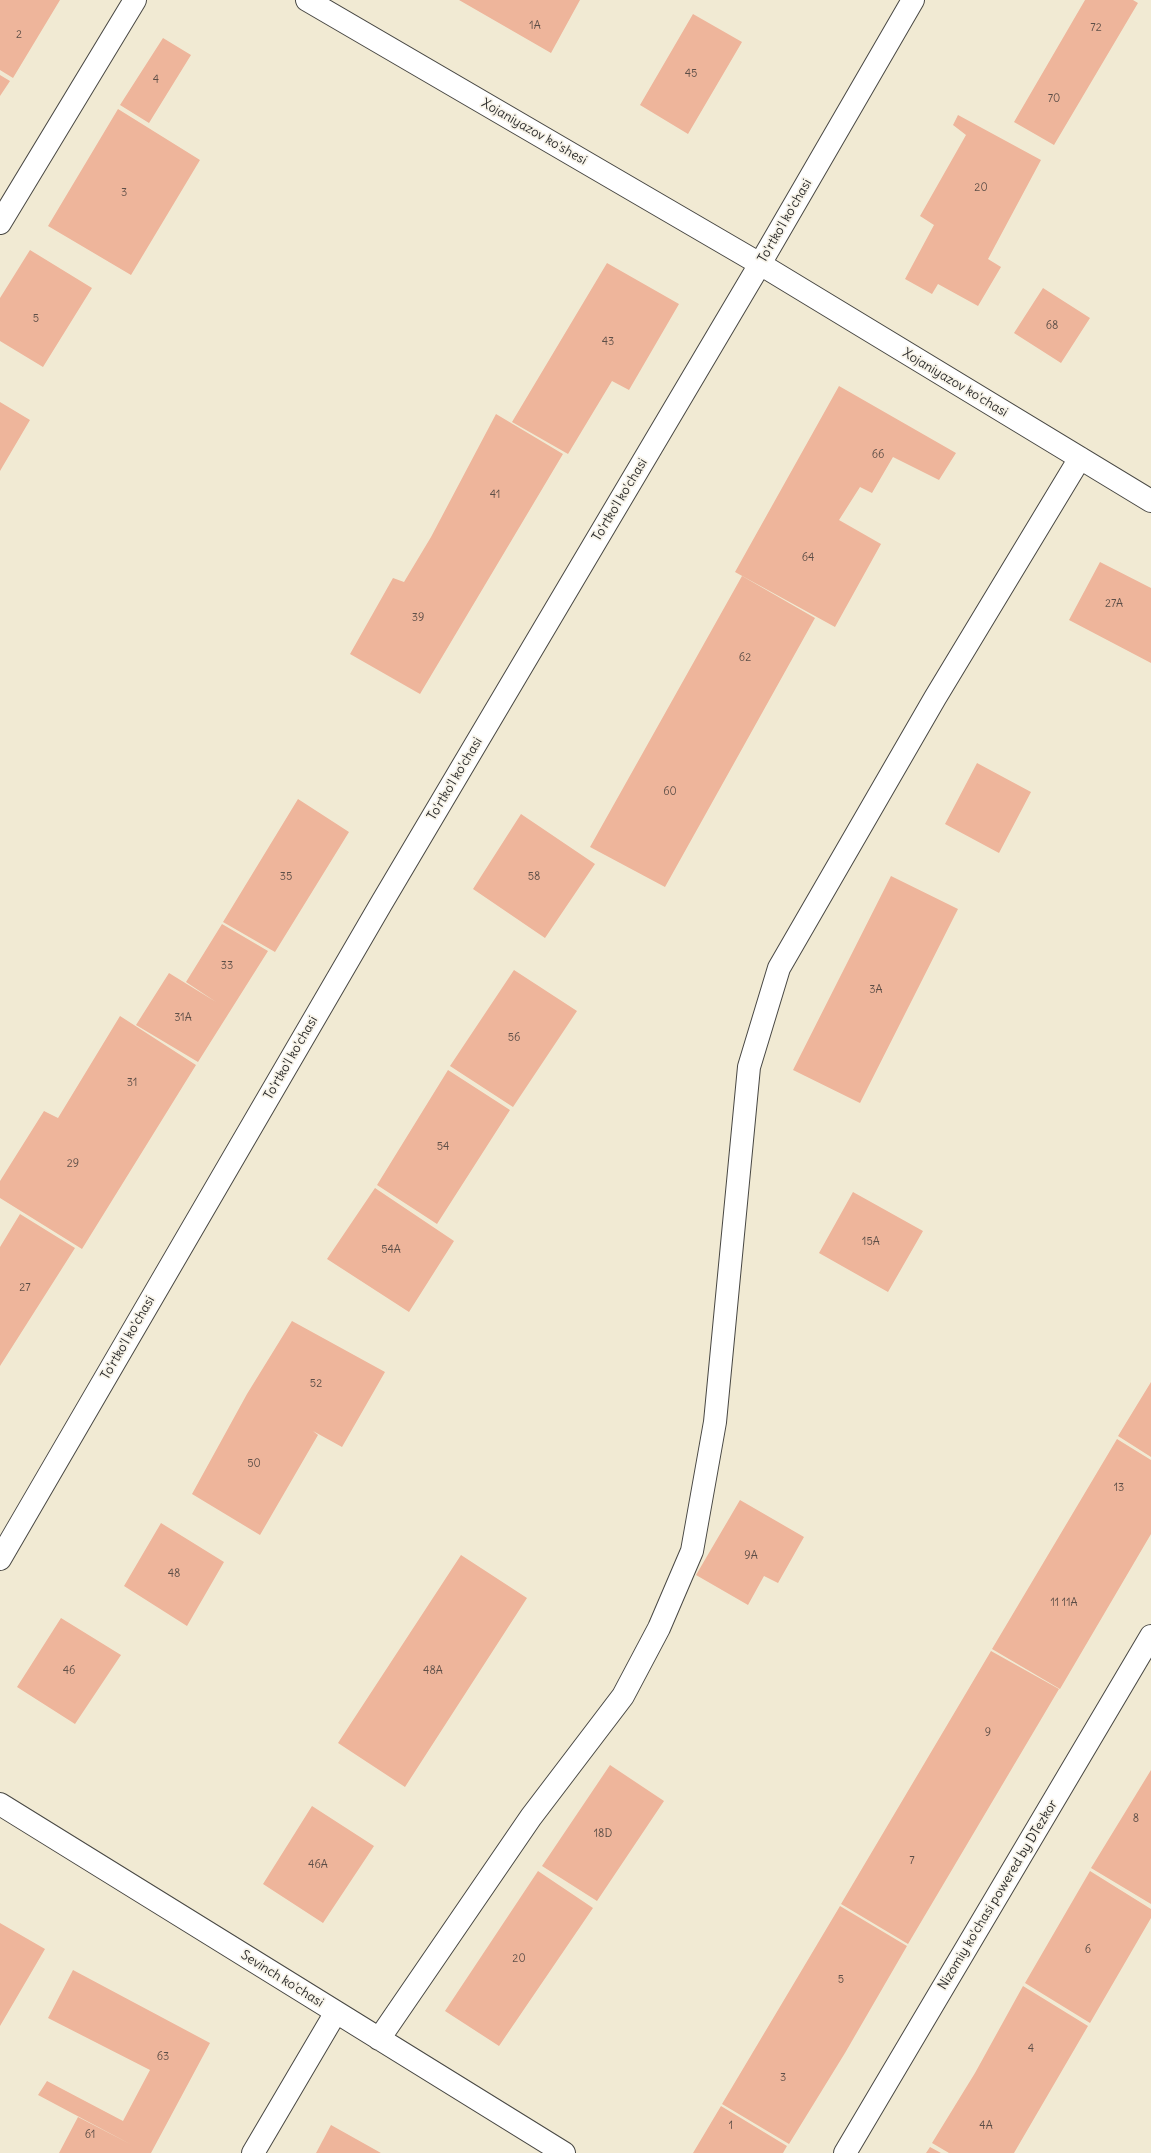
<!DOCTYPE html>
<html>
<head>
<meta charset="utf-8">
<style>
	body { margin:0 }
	canvas { display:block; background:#f1ead3 }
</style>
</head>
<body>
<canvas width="1151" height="2153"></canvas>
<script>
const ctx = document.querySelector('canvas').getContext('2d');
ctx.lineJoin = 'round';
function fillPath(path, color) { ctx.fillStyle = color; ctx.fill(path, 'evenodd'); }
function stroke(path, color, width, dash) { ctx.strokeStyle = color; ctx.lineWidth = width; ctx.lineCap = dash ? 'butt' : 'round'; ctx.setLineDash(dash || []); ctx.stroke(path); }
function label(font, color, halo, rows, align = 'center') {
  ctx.font = font + ' Delius,sans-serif'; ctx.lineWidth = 3.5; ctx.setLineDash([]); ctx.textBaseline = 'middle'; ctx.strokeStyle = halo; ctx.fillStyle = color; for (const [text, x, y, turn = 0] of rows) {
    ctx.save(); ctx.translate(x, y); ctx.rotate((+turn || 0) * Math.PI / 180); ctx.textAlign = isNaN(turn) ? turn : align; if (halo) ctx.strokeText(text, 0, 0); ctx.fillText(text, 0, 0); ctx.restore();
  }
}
const building = new Path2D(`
	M 0,0 L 60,0 L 13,78 L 0,70 Z
	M 459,0 L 580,0 L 551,53 Z
	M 1085,0 L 1133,0 L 1138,3 L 1054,145 L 1014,122 Z
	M 693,14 L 742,42 L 688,134 L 640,105 Z
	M 163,38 L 191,55 L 149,123 L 120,105 Z
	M 0,75 L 10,81 L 0,96 Z
	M 118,109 L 200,160 L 131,275 L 48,226 Z
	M 958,115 L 1041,160 L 988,259 L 1001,267 L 978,306 L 938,284 L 932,294 L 905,279 L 934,225 L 920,216 L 966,135 L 953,125 Z
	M 30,250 L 92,288 L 43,367 L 0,341 L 0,298 Z
	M 607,263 L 679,304 L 629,390 L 612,381 L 568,454 L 512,422 Z
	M 1043,288 L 1090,318 L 1061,363 L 1014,333 Z
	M 839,386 L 956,453 L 939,480 L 893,457 L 872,493 L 860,487 L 839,520 L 881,544 L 835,627 L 735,572 Z
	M 0,402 L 30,420 L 0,471 Z
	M 496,414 L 563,454 L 420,694 L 350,654 L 393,578 L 404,582 L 431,537 Z
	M 1100,562 L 1151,588 L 1151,663 L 1069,620 Z
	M 742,576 L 815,618 L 665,887 L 590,847 Z
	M 977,763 L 1031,792 L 999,853 L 945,824 Z
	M 298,799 L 349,832 L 275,952 L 223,922 Z
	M 521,814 L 595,864 L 545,938 L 473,889 Z
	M 891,876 L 958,909 L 860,1103 L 793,1070 Z
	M 222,924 L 268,951 L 198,1062 L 136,1025 L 169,973 L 216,1002 L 186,982 Z
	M 514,970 L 577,1011 L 513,1107 L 450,1066 Z
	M 120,1016 L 196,1065 L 82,1249 L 0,1198 L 0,1181 L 44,1111 L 58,1118 Z
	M 448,1070 L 510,1110 L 437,1224 L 377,1185 Z
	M 375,1188 L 454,1241 L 409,1312 L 327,1259 Z
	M 853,1192 L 923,1231 L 888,1292 L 819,1253 Z
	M 20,1214 L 75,1248 L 0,1366 L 0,1247 Z
	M 292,1321 L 385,1372 L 342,1447 L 313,1431 L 318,1435 L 260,1535 L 192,1494 L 247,1394 Z
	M 1151,1382 L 1151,1457 L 1118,1436 Z
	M 1117,1439 L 1151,1460 L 1151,1534 L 1060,1689 L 992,1649 Z
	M 740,1500 L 804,1537 L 778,1583 L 764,1576 L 748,1605 L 696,1575 Z
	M 161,1523 L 224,1562 L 187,1626 L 124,1586 Z
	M 461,1555 L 527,1598 L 405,1787 L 338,1743 Z
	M 61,1618 L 121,1655 L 75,1724 L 17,1687 Z
	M 991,1651 L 1059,1689 L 908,1944 L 841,1904 Z
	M 610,1765 L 664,1801 L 597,1901 L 542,1866 Z
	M 1151,1770 L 1151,1904 L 1091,1868 Z
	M 312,1806 L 374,1846 L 323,1923 L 263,1884 Z
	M 538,1871 L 593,1908 L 499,2046 L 445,2011 Z
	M 1090,1871 L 1151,1909 L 1151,1918 L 1090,2023 L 1025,1983 Z
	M 840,1906 L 907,1946 L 845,2053 L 789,2144 L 722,2104 Z
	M 0,1923 L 45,1949 L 0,2026 Z
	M 73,1970 L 210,2043 L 151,2153 L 59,2153 L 78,2117 L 132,2145 L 38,2095 L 47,2081 L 123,2121 L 150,2070 L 48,2018 Z
	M 1023,1986 L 1088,2026 L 1014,2153 L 949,2153 L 932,2143 L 975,2073 Z
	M 721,2106 L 787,2146 L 783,2153 L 693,2153 Z
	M 331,2125 L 381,2153 L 316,2153 Z
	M 930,2147 L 941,2153 L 926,2153 Z`);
const minor = new Path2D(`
	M 307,0 L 760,264 L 1151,501
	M 0,223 L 135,0
	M 0,1559 L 381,904 L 760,264 L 913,0
	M 0,1804 L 564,2153
	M 379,2039 L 531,1817 L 623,1696 L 659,1628 L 692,1551 L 715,1422 L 749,1067 L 779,968 L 935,698 L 1080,458
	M 253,2153 L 336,2012
	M 845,2153 L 1151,1636`);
const numberNames = [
	["1A",535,26],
	["72",1096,28],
	["2",19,35],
	["45",691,74],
	["4",156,80],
	["70",1054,99],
	["20",981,188],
	["3",124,193],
	["5",36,319],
	["68",1052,326],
	["43",608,342],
	["66",878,455],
	["41",495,495],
	["64",808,558],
	["27A",1114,604],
	["39",418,618],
	["62",745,658],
	["60",670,792],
	["35",286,877],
	["58",534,877],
	["33",227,966],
	["3A",876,990],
	["31A",183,1018],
	["56",514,1038],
	["31",132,1083],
	["54",443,1147],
	["29",73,1164],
	["15A",871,1242],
	["54A",391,1250],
	["27",25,1288],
	["52",316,1384],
	["50",254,1464],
	["13",1119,1488],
	["9A",751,1556],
	["48",174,1574],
	["11 11A",1064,1603],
	["46",69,1671],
	["48A",433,1671],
	["9",988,1733],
	["8",1136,1819],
	["18D",603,1834],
	["7",912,1861],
	["46A",318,1865],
	["6",1088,1950],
	["20",519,1959],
	["5",841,1980],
	["4",1031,2049],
	["63",163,2057],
	["3",783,2078],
	["1",731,2126],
	["4A",986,2126],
	["61",90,2135]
];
const streetNames = [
	["Xojaniyazov ko'shesi",534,132,30],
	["To'rtko'l ko'chasi",785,221,-60],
	["Xojaniyazov ko'chasi",955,383,31],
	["To'rtko'l ko'chasi",620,500,-59],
	["To'rtko'l ko'chasi",455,779,-59],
	["To'rtko'l ko'chasi",291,1058,-60],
	["To'rtko'l ko'chasi",128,1338,-60],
	["Nizomiy ko'chasi powered by DTezkor",998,1895,-59],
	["Sevinch ko'chasi",282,1979,32]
];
fillPath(building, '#eeb59b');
stroke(minor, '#494844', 24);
stroke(minor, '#fff', 22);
label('11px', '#5c4e47', null, numberNames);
label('13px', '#2b2b2b', '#f7f3e8', streetNames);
</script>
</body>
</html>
